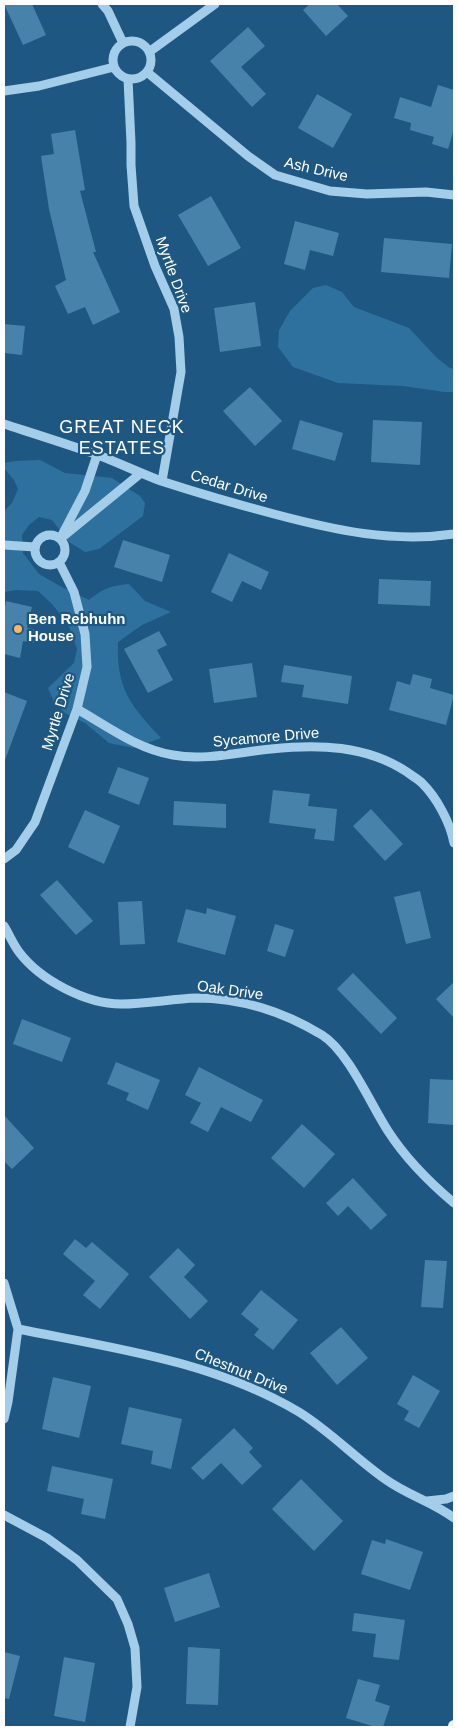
<!DOCTYPE html>
<html>
<head>
<meta charset="utf-8">
<style>
	body { margin:0 }
	#map { position:relative; width:458px; height:1731px; overflow:hidden; background:#1e5882; font-family:Arial,sans-serif }
	canvas { display:block }
	.frame { position:absolute; inset:0; border:5px solid #fff; pointer-events:none }
</style>
</head>
<body>
<div id="map">
<canvas width="458" height="1731"></canvas>
<div class="frame"></div>
</div>
<script>
const ctx = document.querySelector('canvas').getContext('2d');
ctx.lineJoin = 'round';
function fillPath(path, color) { ctx.fillStyle = color; ctx.fill(path, 'evenodd'); }
function stroke(path, color, width, dash) { ctx.strokeStyle = color; ctx.lineWidth = width; ctx.lineCap = dash ? 'butt' : 'round'; ctx.setLineDash(dash || []); ctx.stroke(path); }
function label(font, color, halo, rows, align = 'center') {
  ctx.font = font + ' Arial,sans-serif'; ctx.lineWidth = 4.5; ctx.setLineDash([]); ctx.textBaseline = 'middle'; ctx.strokeStyle = halo; ctx.fillStyle = color; for (const [text, x, y, turn = 0] of rows) {
    ctx.save(); ctx.translate(x, y); ctx.rotate((+turn || 0) * Math.PI / 180); ctx.textAlign = isNaN(turn) ? turn : align; if (halo) ctx.strokeText(text, 0, 0); ctx.fillText(text, 0, 0); ctx.restore();
  }
}
const green = new Path2D(`
	M 326,285 L 342,292 L 354,307 L 409,328 L 437,358 L 450,368 L 454,369 L 454,392 L 445,392 L 403,386 L 338,383 L 293,367 L 278,347 L 279,330 L 290,311 L 313,288 Z
	M 40,460 L 65,473 L 112,478 L 140,496 L 145,503 L 143,516 L 99,549 L 85,552 L 69,542 L 52,520 L 39,517 L 29,525 L 22,535 L 23,553 L 39,574 L 58,585 L 89,600 C 102,589 113,585 129,584 L 145,601 L 171,612 L 142,625 L 118,642 C 116,689 131,706 161,738 L 134,748 L 109,743 L 85,723 L 65,713 L 54,702 L 48,688 L 74,663 L 77,649 L 68,624 L 52,604 L 38,591 L 16,590 L 4,592 L 4,511 L 12,503 L 18,489 L 14,480 L 4,468 L 4,463 L 16,461 Z`);
const building = new Path2D(`
	M 4,4 L 32,4 L 46,35 L 23,45 Z
	M 310,4 L 337,4 L 348,16 L 326,36 L 303,10 Z
	M 248,27 L 265,46 L 241,67 L 266,94 L 252,107 L 210,61 Z
	M 438,85 L 454,90 L 454,129 L 448,149 L 432,144 L 434,137 L 410,130 L 411,123 L 394,118 L 400,97 L 431,107 Z
	M 317,94 L 352,114 L 333,148 L 298,128 Z
	M 75,130 L 85,190 L 80,191 L 96,252 L 93,252 L 120,312 L 93,325 L 85,307 L 68,314 L 55,286 L 66,280 L 49,209 L 41,156 L 54,154 L 51,134 Z
	M 211,196 L 241,248 L 208,266 L 178,215 Z
	M 295,221 L 339,233 L 333,256 L 310,250 L 305,270 L 284,264 Z
	M 384,238 L 452,244 L 449,278 L 381,272 Z
	M 255,302 L 261,346 L 220,352 L 214,308 Z
	M 4,324 L 25,326 L 22,355 L 4,353 Z
	M 250,387 L 282,421 L 255,446 L 223,411 Z
	M 300,420 L 343,433 L 335,461 L 292,449 Z
	M 373,420 L 422,422 L 420,465 L 371,462 Z
	M 123,540 L 170,555 L 162,582 L 114,567 Z
	M 229,553 L 269,572 L 261,590 L 242,581 L 232,602 L 211,592 Z
	M 379,579 L 431,581 L 430,606 L 378,604 Z
	M 6,601 L 32,607 L 27,628 L 38,630 L 35,643 L 23,641 L 20,658 L 4,654 L 4,612 Z
	M 159,631 L 167,645 L 157,650 L 173,680 L 148,693 L 124,649 Z
	M 252,663 L 257,697 L 214,703 L 209,669 Z
	M 284,665 L 352,676 L 348,704 L 302,697 L 304,685 L 281,682 Z
	M 413,674 L 432,679 L 430,688 L 454,695 L 446,725 L 389,710 L 397,681 L 410,685 Z
	M 4,692 L 27,701 L 5,760 L 4,760 Z
	M 118,767 L 149,778 L 139,805 L 108,793 Z
	M 273,790 L 310,794 L 308,806 L 337,809 L 334,841 L 314,839 L 316,829 L 269,823 Z
	M 174,801 L 226,804 L 226,828 L 173,825 Z
	M 371,809 L 403,844 L 385,861 L 353,826 Z
	M 85,810 L 120,826 L 104,864 L 68,847 Z
	M 57,880 L 93,921 L 76,935 L 40,895 Z
	M 420,891 L 431,938 L 406,944 L 394,897 Z
	M 142,901 L 145,944 L 120,945 L 118,902 Z
	M 207,908 L 236,916 L 225,955 L 177,942 L 186,909 L 206,914 Z
	M 275,924 L 294,930 L 285,957 L 267,951 Z
	M 353,973 L 397,1018 L 381,1034 L 337,989 Z
	M 454,982 L 454,1018 L 436,999 Z
	M 22,1019 L 71,1038 L 62,1062 L 13,1044 Z
	M 116,1062 L 160,1080 L 148,1110 L 126,1100 L 129,1093 L 107,1084 Z
	M 199,1067 L 263,1100 L 251,1122 L 221,1107 L 208,1132 L 190,1123 L 201,1103 L 185,1095 Z
	M 430,1079 L 454,1080 L 454,1125 L 428,1123 Z
	M 4,1115 L 34,1148 L 12,1169 L 4,1161 Z
	M 302,1124 L 335,1154 L 304,1188 L 271,1158 Z
	M 353,1178 L 387,1215 L 371,1230 L 348,1206 L 338,1216 L 326,1203 Z
	M 75,1239 L 86,1248 L 92,1242 L 129,1274 L 100,1309 L 83,1295 L 95,1281 L 63,1254 Z
	M 178,1248 L 195,1265 L 184,1277 L 208,1301 L 190,1319 L 149,1277 Z
	M 425,1260 L 447,1261 L 443,1308 L 421,1307 Z
	M 261,1290 L 298,1320 L 273,1350 L 254,1335 L 259,1329 L 241,1314 Z
	M 341,1327 L 368,1358 L 337,1385 L 310,1353 Z
	M 413,1375 L 440,1391 L 419,1428 L 404,1420 L 409,1411 L 397,1404 Z
	M 53,1377 L 91,1386 L 79,1438 L 42,1429 Z
	M 129,1407 L 182,1419 L 171,1469 L 151,1464 L 153,1451 L 121,1444 Z
	M 234,1428 L 253,1448 L 249,1452 L 262,1466 L 242,1485 L 221,1463 L 203,1480 L 191,1468 Z
	M 52,1466 L 113,1479 L 105,1519 L 81,1514 L 84,1499 L 47,1491 Z
	M 301,1479 L 343,1521 L 314,1551 L 272,1509 Z
	M 386,1539 L 423,1552 L 410,1590 L 361,1574 L 372,1540 L 385,1544 Z
	M 209,1573 L 220,1607 L 175,1622 L 164,1588 Z
	M 354,1613 L 405,1620 L 399,1660 L 373,1657 L 376,1634 L 352,1631 Z
	M 188,1647 L 220,1649 L 218,1705 L 186,1704 Z
	M 4,1652 L 20,1656 L 9,1699 L 4,1698 Z
	M 64,1657 L 95,1663 L 85,1722 L 54,1716 Z
	M 358,1679 L 380,1685 L 375,1701 L 390,1706 L 383,1727 L 375,1727 L 346,1718 Z`);
const minor = new Path2D(`
	M 102,4 L 108,11 L 123,43
	M113 60a19 19 0 1 1 38 0a19 19 0 1 1-38 0Z
	M 149,52 L 215,4
	M 147,72 L 248,156 L 275,175 L 330,191 L 367,194 L 426,192 L 454,195
	M 128,79 L 131,143 L 131,165 L 134,206 L 155,266 L 174,309 L 179,337 L 181,372 L 162,481
	M 4,91 L 39,86 L 114,67
	M 4,424 C 35,434 67,444 98,455 C 119,463 140,473 161,481 C 198,493 236,504 274,514 C 334,530 392,543 454,534
	M 62,535 L 85,491 L 97,455
	M35 550a15 15 0 1 1 30 0a15 15 0 1 1-30 0Z
	M 60,539 L 141,473
	M 4,545 L 35,547
	M 77,709 C 107,726 137,749 173,755 C 205,761 239,752 271,749 C 318,744 366,745 407,772 C 412,776 418,779 422,783 C 437,798 450,822 454,843
	M 4,859 L 16,850 L 35,822 L 77,709 L 87,667 L 85,634 L 74,592 L 59,562
	M 4,926 C 9,934 13,944 19,952 C 40,980 86,1004 121,1004 C 146,1004 171,999 196,998 C 241,998 284,1012 322,1035 C 348,1051 371,1105 388,1131 C 406,1159 429,1182 454,1203
	M 4,1283 L 18,1329 L 8,1402 L 4,1419
	M 18,1329 C 113,1348 213,1361 299,1412 C 331,1432 355,1458 385,1479 C 407,1495 433,1502 454,1518
	M 427,1501 L 446,1499 L 454,1496
	M 4,1515 L 47,1538 L 77,1560 L 117,1599 L 128,1624 L 135,1648 L 137,1687 L 130,1727`);
const major = new Path2D(`
	M 454,1727 L 454,1726`);
const markers = [
	[18,629,5,"#f8b863"]
];
const streetNames = [
	["Ash Drive",316,170,13],
	["Myrtle Drive",173,275,70],
	["Cedar Drive",229,487,17],
	["Myrtle Drive",59,712,-73],
	["Sycamore Drive",266,738,-5],
	["Oak Drive",230,991,8],
	["Chestnut Drive",241,1372,22]
];
const poiNames = [
	["Ben Rebhuhn",28,620],
	["House",28,637]
];
const quarterNames = [
	["GREAT NECK",122,428],
	["ESTATES",122,449]
];
fillPath(green, '#2e719f');
fillPath(building, '#4782ab');
stroke(minor, '#a4cde9', 9);
stroke(major, '#e7f3fe', 12);
for (const [x, y, r, color] of markers) { const dot = new Path2D(); dot.arc(x, y, r, 0, 2 * Math.PI); ctx.fillStyle = color; ctx.fill(dot); stroke(dot, '#1e5882', 2); }
label('15px', '#fff', '#1e5882', streetNames);
label('bold 15px', '#fff', '#1e5882', poiNames, 'left');
ctx.letterSpacing = '1px';
label('18px', '#fff', '#1e5882', quarterNames);
ctx.letterSpacing = '0px';
</script>
</body>
</html>
